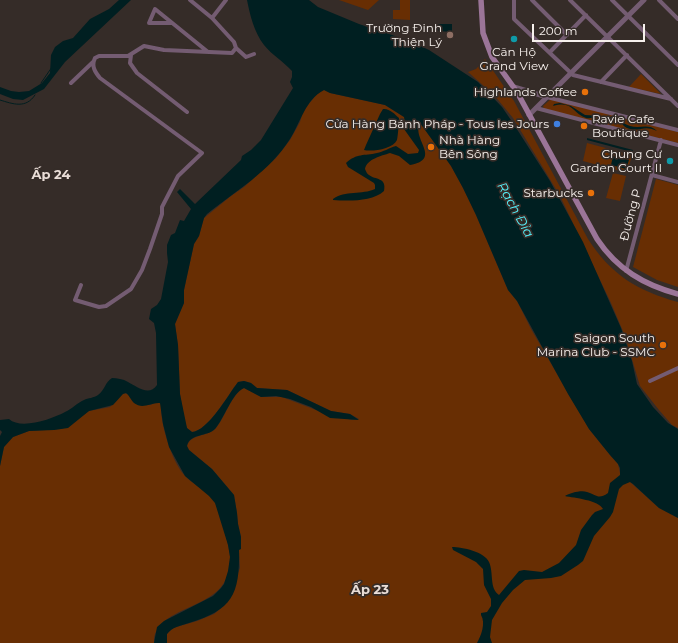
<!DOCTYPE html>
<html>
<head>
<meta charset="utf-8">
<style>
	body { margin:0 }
	#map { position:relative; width:678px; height:643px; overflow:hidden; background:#352c28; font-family:Montserrat,sans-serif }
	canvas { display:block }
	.scale { position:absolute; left:532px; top:24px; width:113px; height:18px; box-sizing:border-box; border:2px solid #f7f1ed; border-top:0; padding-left:5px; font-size:12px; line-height:14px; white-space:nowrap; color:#f7f1ed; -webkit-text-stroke:3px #352c28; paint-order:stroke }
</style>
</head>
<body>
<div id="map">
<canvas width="678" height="643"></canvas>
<div class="scale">200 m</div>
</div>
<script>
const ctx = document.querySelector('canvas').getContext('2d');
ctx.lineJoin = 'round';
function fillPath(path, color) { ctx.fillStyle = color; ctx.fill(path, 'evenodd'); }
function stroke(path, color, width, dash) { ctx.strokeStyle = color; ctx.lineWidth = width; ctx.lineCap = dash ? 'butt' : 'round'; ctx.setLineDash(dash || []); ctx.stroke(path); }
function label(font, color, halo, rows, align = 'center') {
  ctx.font = font + ' Montserrat,sans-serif'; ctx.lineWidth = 3.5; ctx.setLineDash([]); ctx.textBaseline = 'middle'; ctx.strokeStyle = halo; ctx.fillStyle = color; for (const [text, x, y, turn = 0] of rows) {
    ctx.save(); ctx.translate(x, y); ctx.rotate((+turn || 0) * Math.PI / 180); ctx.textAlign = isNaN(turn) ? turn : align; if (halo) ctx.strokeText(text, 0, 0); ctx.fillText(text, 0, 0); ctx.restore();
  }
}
const green = new Path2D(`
	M 339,0 L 379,0 L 368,10 Z
	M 400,0 L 410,0 L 410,20 L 393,19 L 393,10 L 400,10 Z
	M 485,59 L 514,101 L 588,239 C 611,275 638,291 678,302 L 678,428 L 672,425 L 659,410 L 640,386 L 625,336 L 611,303 L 560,196 L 513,118 L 494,95 L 468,72 L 476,69 Z
	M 641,74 L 661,94 L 629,87 Z
	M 324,90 L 330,93 L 385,105 L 404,117 L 419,122 L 427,132 L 451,166 L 463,188 L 476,215 L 508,290 L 517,301 L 531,329 L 589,429 L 610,455 L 618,464 L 620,473 L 659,508 L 678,518 L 678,643 L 167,643 L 167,634 L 173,628 L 197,621 L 214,614 L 225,605 L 240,568 L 239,550 L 241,537 L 238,524 L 237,513 L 234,495 L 212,469 L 189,450 L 187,446 C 190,434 207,437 215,429 C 225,419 231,394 244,388 L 261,397 L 282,397 L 316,410 L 352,420 L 359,419 L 350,414 L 331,411 L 287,390 L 257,388 L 251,383 L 244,381 L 238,382 C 228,395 208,431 192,432 L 187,428 L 185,423 L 180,394 L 178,345 L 175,324 L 184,303 L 184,290 L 194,244 L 199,236 L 204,218 L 231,196 L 244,187 L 276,158 L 290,140 L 300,122 L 303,111 L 317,94 Z
	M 551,99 L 678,132 L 678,143 L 544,109 L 543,106 Z
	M 587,143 L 632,155 L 627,173 L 583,161 Z
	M 613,173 L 626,176 L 620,201 L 606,198 Z
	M 656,179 L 678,185 L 678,287 L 657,280 L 633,267 Z
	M 123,393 L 128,394 L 134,403 L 150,405 L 158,402 L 161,404 C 160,424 172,463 186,477 C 194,485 208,491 214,501 C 220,510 229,545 230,556 C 231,593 206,599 179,612 C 172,616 165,619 160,626 C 158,629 156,631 155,634 C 154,637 154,640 154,643 L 0,643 L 0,466 L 4,447 L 13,437 L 29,431 L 62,429 L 89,411 L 110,407 Z`);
const water = new Path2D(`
	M 119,0 L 131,0 L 65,62 L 44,89 L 23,100 L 13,99 L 0,94 L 0,87 L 11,91 L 19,92 L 29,91 L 42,83 L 50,73 L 51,55 L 55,47 L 63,41 L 73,38 L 90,19 L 109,9 Z
	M 247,0 L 309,0 L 318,7 L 359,24 L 410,41 L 429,50 L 478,82 L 502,107 L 513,123 L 550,181 L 583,242 L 621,328 L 632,361 L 637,384 L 653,407 L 668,423 L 678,429 L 678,518 L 659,508 L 633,484 L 630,482 L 623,485 L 619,489 L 613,512 L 610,517 L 594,536 L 583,561 L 578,565 L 561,576 L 551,578 L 525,580 L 513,590 L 502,603 L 492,620 L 490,637 L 492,643 L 477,643 C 481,636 486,623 481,615 L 481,613 L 487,612 L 491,606 L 491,599 L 484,585 L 483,569 L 476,562 L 453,550 L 452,547 C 462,547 485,552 489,562 C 494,573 489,588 499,595 L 519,571 L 524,570 L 542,572 L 559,563 L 576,545 L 581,530 L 592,515 L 595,512 L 603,509 C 599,500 574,498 565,496 C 570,493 581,490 587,492 C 597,495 598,500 608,493 L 610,483 L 620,475 L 620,468 L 618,464 L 610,455 L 589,429 L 568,394 L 517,301 L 508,290 L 476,215 L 463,188 L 451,166 L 420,123 C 411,139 443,159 410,165 L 399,156 L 390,153 C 381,156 367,159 365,169 C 366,171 367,174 369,175 C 375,180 387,177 384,191 C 372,202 348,201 333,200 L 333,199 C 345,190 362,195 375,189 L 375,185 L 374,183 L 348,167 L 346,163 C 357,153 364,156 377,153 C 383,152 389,148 396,146 L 408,154 L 418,153 L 419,150 L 404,129 L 405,123 L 404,117 L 385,105 L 330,93 L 324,90 C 305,100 301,122 290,139 C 270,171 236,191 207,214 L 204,218 L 199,236 L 194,244 L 184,290 L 184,303 L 175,324 L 178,345 L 180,394 L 187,428 L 192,432 C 208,431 228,395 238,382 L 244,381 L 251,383 L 257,388 L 287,390 L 331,411 L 350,414 L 359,420 L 330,418 L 311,407 L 290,399 L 276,396 L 261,397 L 244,388 C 232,393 224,419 215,429 C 207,437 190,433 187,446 L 189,450 L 212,469 L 234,495 L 237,513 L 238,524 L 241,537 L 241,549 L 239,550 C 240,595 232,610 189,623 C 180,626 172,627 167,634 L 167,643 L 154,643 L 157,627 L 164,621 L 213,596 L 221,588 L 224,584 L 228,571 L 230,557 L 228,545 L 215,503 L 209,496 L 185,476 L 169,447 L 163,424 L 160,403 C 151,402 143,410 134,403 C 131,400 129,395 126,393 L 123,394 L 113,405 L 89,411 L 68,428 L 54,430 L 29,431 L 13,437 L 4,447 L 0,466 L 0,436 L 2,432 L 0,430 L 0,420 L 9,419 C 21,430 52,419 65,412 C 72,409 77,403 84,400 C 88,398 94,398 98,395 C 105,390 105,382 112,378 C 117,378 123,379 128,382 C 136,386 149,397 157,385 L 156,333 L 154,323 L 149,319 L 151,309 L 157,305 L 161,299 L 168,262 L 167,253 L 167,245 L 171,235 L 175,233 L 180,220 L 184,221 L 191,209 L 177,192 L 180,189 L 195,204 L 241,160 L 242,156 L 251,150 L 261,140 L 293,88 L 290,82 L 292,77 L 292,71 C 283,61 272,55 264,45 C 254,32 250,15 247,0 Z
	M 438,24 L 452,24 L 452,32 L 438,31 Z
	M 560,103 L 571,106 L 585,115 L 601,116 L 606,118 L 613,116 C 620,119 623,124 630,126 C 640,129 649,123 657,131 C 643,124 640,133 627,128 C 622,126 619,117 613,118 C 611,118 609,119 607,120 C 604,120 602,116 598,116 C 594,117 591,119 586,118 C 572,113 573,100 553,106 L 554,104 Z
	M 383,109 C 389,108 395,114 399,118 C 399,121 398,136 397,140 C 393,149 372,152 364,150 L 366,145 L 380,114 Z
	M 587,138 L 633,150 L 632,152 L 587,140 Z
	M 613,156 L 629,160 L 626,169 L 611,165 Z`);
const stream = new Path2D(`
	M 41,83 L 52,67
	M 0,100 C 13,104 26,109 35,95`);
const minor = new Path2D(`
	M 190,0 L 212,18 L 234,42 L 236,48 L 246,57 L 254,54
	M 514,0 L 514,19 L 573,75 L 671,99
	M 532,0 L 567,35
	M 570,0 L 678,106
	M 612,0 L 678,65
	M 659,0 L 678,19
	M 212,18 L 226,0
	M 172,23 L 149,23 L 155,9 L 208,52
	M 550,52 L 586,15
	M 131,55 L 130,63 L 137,73 L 187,112
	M 601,82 L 627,55
	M 71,83 L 93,62
	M 547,97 L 678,130
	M 536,108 L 678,145
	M 652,175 L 678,182
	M 626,271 L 661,140
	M 81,285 L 75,300 L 99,307 L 106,306 L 131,289 L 142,270 L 150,249 L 162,214 L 162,207 L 178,176 L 202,153 L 100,78 C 95,72 91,66 95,58 L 99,56 L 128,56 L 144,46 L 164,50 L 232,53 L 236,48
	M 650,381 L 678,368`);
const tertiary = new Path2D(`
	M 514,87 L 547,97
	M 529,115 L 644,0`);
const secondary = new Path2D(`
	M 481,0 L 483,33 L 492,57 L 517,92 L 597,239 C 617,269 644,285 678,294`);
const markers = [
	[450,35,4,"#8d6e63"],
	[514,39,4,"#0f9aa8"],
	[585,92,4,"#e8710a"],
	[557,124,4,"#3f7fe0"],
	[584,126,4,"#e8710a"],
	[431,147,4,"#e8710a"],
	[670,161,4,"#0f9aa8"],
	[591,193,4,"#e8710a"],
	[663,345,4,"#e8710a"]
];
const poiNames = [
	["Trường Đinh",442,28],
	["Thiện Lý",442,42],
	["Căn Hộ",514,52,"center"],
	["Grand View",514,66,"center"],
	["Highlands Coffee",577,92],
	["Ravie Cafe",592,119,"left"],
	["Boutique",592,133,"left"],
	["Cửa Hàng Bánh Pháp - Tous les Jours",549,124],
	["Nhà Hàng",439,140,"left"],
	["Bên Sông",439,154,"left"],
	["Chung Cư",662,154],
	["Garden Court II",662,168],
	["Starbucks",583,193],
	["Saigon South",655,338],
	["Marina Club - SSMC",655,352]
];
const streetNames = [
	["Đường P",631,215,-75]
];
const neighbourhoodNames = [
	["Ấp 24",51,175],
	["Ấp 23",370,590]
];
const waterNames = [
	["Rạch Đỉa",515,210,61]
];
fillPath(green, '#682e03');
fillPath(water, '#001f21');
stroke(stream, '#001f21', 1);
stroke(minor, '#745c72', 4);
stroke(tertiary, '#745c72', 5);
stroke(secondary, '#9b7598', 5.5);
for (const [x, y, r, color] of markers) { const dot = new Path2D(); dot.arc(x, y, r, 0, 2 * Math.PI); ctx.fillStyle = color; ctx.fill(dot); stroke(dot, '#352c28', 1.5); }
label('12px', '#f7f1ed', '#352c28', poiNames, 'right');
label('12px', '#f7f1ed', '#352c28', streetNames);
label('bold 13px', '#e9ddd7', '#352c28', neighbourhoodNames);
label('italic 13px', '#55f3fd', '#352c28', waterNames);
</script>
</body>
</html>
